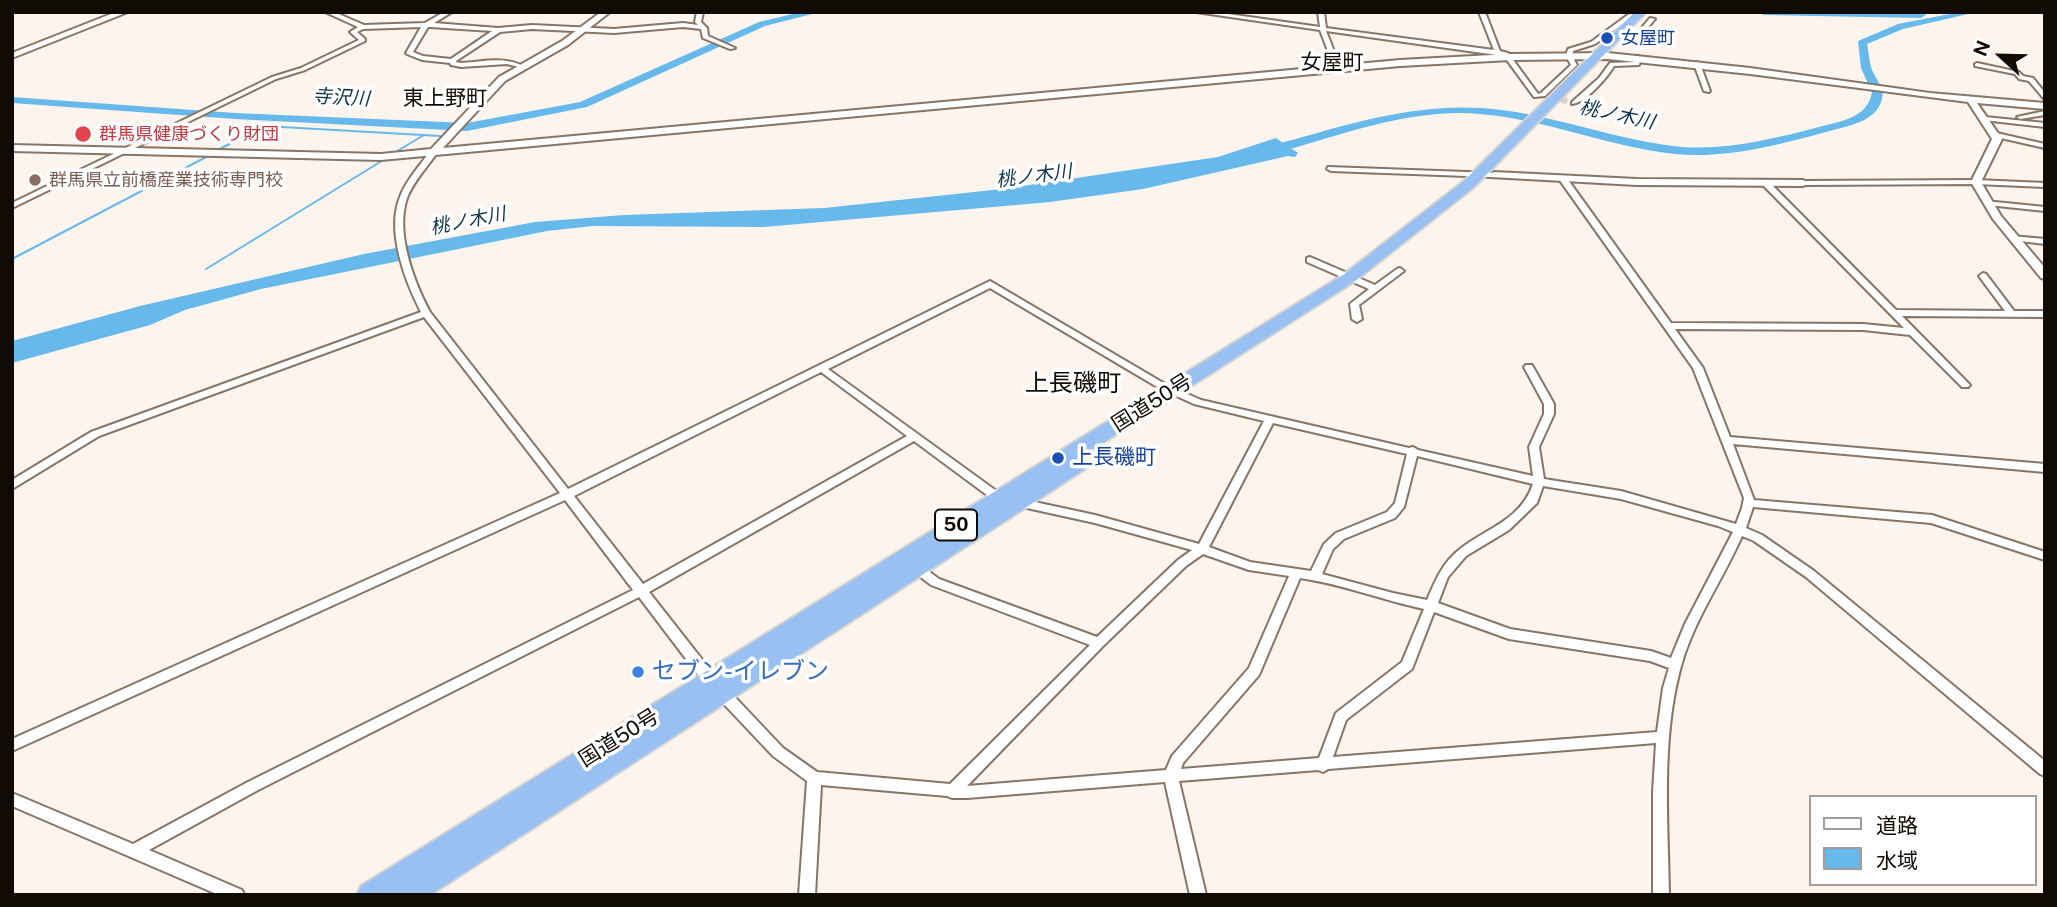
<!DOCTYPE html>
<html>
<head>
<meta charset="utf-8">
<style>
	body { margin:0 }
	#map { position:relative; width:2057px; height:907px; overflow:hidden; background:#fdf4ed; font-family:"Public Sans","Noto Sans JP",sans-serif }
	canvas { display:block }
	.frame { position:absolute; inset:0; border:14px solid #110b06; pointer-events:none }
	.legend { position:absolute; left:1809px; top:795px; width:228px; height:91px; box-sizing:border-box; background:#fff; border:2px solid #a09d9b; margin:0; padding:9px 12px; list-style:none; font-size:21px; color:#110b06 }
	.legend li { display:flex; align-items:center; gap:14px; height:35px }
	.legend b { width:35px; border:2px solid #a09d9b }
	.north { position:absolute; left:1966px; top:21px; width:70px; height:70px; -webkit-text-stroke:5px #fff; paint-order:stroke; rotate:292deg; font-size:19px; font-weight:700; line-height:28px; text-align:center; color:#110b06 }
	.north::after { content:''; display:block; margin:auto; width:24px; height:32px; background:#110b06; clip-path:polygon(50% 0,100% 100%,50% 72%,0 100%) }
</style>
</head>
<body>
<div id="map">
<canvas width="2057" height="907"></canvas>
<div class="frame"></div>
<ul class="legend">
<li><b style="height:9px;background:#fff"></b>道路</li>
<li><b style="height:19px;background:#67b9ec"></b>水域</li>
</ul>
<div class="north">N</div>
</div>
<script>
const ctx = document.querySelector('canvas').getContext('2d');
ctx.lineJoin = 'round';
function fillPath(path, color) { ctx.fillStyle = color; ctx.fill(path, 'evenodd'); }
function stroke(path, color, width, dash) { ctx.strokeStyle = color; ctx.lineWidth = width; ctx.lineCap = dash ? 'butt' : 'round'; ctx.setLineDash(dash || []); ctx.stroke(path); }
function label(font, color, halo, rows, align = 'center') {
  ctx.font = font + ' "Public Sans","Noto Sans JP",sans-serif'; ctx.lineWidth = 7; ctx.setLineDash([]); ctx.textBaseline = 'middle'; ctx.strokeStyle = halo; ctx.fillStyle = color; for (const [text, x, y, turn = 0] of rows) {
    ctx.save(); ctx.translate(x, y); ctx.rotate((+turn || 0) * Math.PI / 180); ctx.textAlign = isNaN(turn) ? turn : align; if (halo) ctx.strokeText(text, 0, 0); ctx.fillText(text, 0, 0); ctx.restore();
  }
}
const water = new Path2D(`
	M 1276,138 L 1298,153 L 1295,157 L 1288,156 L 1143,189 L 1050,202 L 764,227 L 593,226 L 547,231 L 261,289 L 185,310 L 150,325 L 12,363 L 12,341 L 140,306 L 364,254 L 535,222 L 624,215 L 824,208 L 1002,189 L 1218,157 Z`);
const stream = new Path2D(`
	M 216,151 L 264,126 L 440,136
	M 394,153 L 424,135
	M 12,259 L 210,155
	M 206,269 L 385,159`);
const river = new Path2D(`
	M 801,12 L 820,12 L 765,26 L 587,107 L 467,131 L 235,119 L 12,103 L 12,97 L 235,113 L 467,123 L 580,102 L 759,22 Z
	M 1759,12 L 1922,12 L 1926,15 L 1921,18 L 1764,15 Z
	M 1960,12 L 1977,12 L 1903,29 L 1867,44 C 1869,53 1869,62 1872,70 C 1876,79 1885,89 1882,99 C 1876,123 1846,126 1826,132 C 1778,145 1725,159 1675,154 C 1601,146 1532,113 1457,113 C 1391,114 1329,139 1266,156 L 1260,152 C 1269,144 1287,142 1299,138 C 1358,121 1419,104 1481,108 C 1546,112 1608,138 1673,146 C 1721,152 1773,139 1819,127 C 1841,121 1868,118 1872,92 L 1861,68 L 1858,41 L 1898,24 Z`);
const minorTunnel = new Path2D(`
	M 1543,95 L 1574,103`);
const minor = new Path2D(`
	M 325,12 L 334,12 L 364,25 L 425,23 L 444,12 L 452,12 L 434,23 L 498,28 L 532,25 L 614,29 L 683,23 L 698,25 L 695,22 L 697,12 L 703,12 L 701,22 L 707,28 L 708,36 L 735,48 L 730,49 L 703,38 L 701,29 L 683,27 L 614,33 L 532,29 L 500,32 L 456,61 L 456,62 L 461,63 C 482,62 504,56 523,66 L 523,68 L 507,64 L 461,67 L 451,65 L 450,63 L 422,60 L 407,54 L 406,53 L 421,27 L 363,29 L 357,32 L 365,39 L 365,41 L 305,70 L 276,79 L 12,208 L 12,203 L 272,77 L 301,68 L 359,40 L 350,32 L 358,27 ZM 428,27 L 430,27 L 492,31 L 451,59 L 423,56 L 413,52 Z
	M 1196,12 L 1214,12 L 1320,27 L 1318,12 L 1324,12 L 1326,28 L 1494,50 L 1479,12 L 1485,12 L 1500,51 L 1508,53 L 1538,94 L 1541,93 L 1571,65 L 1566,56 L 1568,49 L 1591,42 L 1629,14 L 1634,15 L 1595,44 L 1573,51 L 1572,56 L 1577,65 L 1576,66 L 1545,96 L 1534,97 L 1504,56 L 1326,31 L 1341,69 L 1338,71 L 1335,69 L 1320,30 Z
	M 1650,18 L 1655,19 L 1638,39 L 1634,39 L 1634,37 Z
	M 1638,56 L 1641,58 L 1639,65 L 1614,66 C 1607,78 1585,103 1572,104 L 1572,102 L 1599,78 L 1610,63 L 1634,62 L 1635,58 Z
	M 1697,62 L 1700,64 L 1710,91 L 1709,92 L 1704,91 L 1694,64 Z
	M 1977,63 L 2019,72 L 2023,76 L 2033,78 L 2045,93 L 2045,100 L 2029,81 L 2019,79 L 2015,74 L 1975,66 L 1975,64 Z
	M 2045,111 L 2045,115 L 2020,119 L 2017,117 Z
	M 1985,117 L 2045,123 L 2045,127 L 1983,120 L 1982,119 Z
	M 1992,132 L 2045,144 L 2045,148 L 1992,136 Z
	M 430,151 L 437,153 C 427,167 413,182 407,198 C 395,233 414,282 430,312 L 568,489 L 990,281 L 1165,384 L 1201,400 L 1409,448 L 1413,447 L 1418,450 L 1533,476 L 1529,447 L 1544,414 L 1544,404 L 1524,367 L 1526,365 L 1532,365 L 1554,404 L 1554,414 L 1539,447 L 1544,479 L 1621,491 L 1736,524 L 1742,508 L 1744,498 L 1693,368 L 1559,179 L 1566,177 L 1671,323 L 1863,324 L 1904,328 L 1761,183 L 1768,181 L 1896,310 L 2005,311 L 1979,276 L 1983,273 L 1986,274 L 2014,311 L 2045,311 L 2045,317 L 1902,316 L 1968,383 L 1970,385 L 1968,387 L 1962,387 L 1910,335 L 1863,330 L 1675,329 L 1703,368 L 1730,437 L 2045,464 L 2045,472 L 1733,444 L 1754,500 L 1932,515 L 2045,552 L 2045,560 L 1931,523 L 1753,507 L 1746,528 L 1762,535 L 1814,571 L 2045,761 L 2045,776 L 2040,774 L 1806,577 L 1754,541 L 1742,536 C 1724,577 1698,614 1684,656 C 1660,732 1668,816 1669,895 L 1653,895 L 1653,792 L 1656,743 L 1328,769 L 1323,772 L 1318,770 L 1179,781 L 1206,895 L 1190,895 L 1165,782 L 967,798 L 952,798 L 947,796 L 821,785 L 815,895 L 799,895 L 807,781 L 773,756 L 705,684 L 639,597 L 258,790 L 149,850 L 242,890 L 244,895 L 219,895 L 12,806 L 12,793 L 133,844 L 248,782 L 633,590 L 565,500 L 12,751 L 12,739 L 560,493 L 424,317 L 99,436 L 12,489 L 12,480 L 91,432 L 421,312 C 405,281 386,231 400,197 C 406,180 420,166 430,151 ZM 990,288 L 1159,388 L 1194,404 L 1264,421 L 1199,544 L 1095,515 L 1002,495 L 828,369 ZM 821,372 L 907,436 L 643,584 L 574,496 ZM 1273,423 L 1407,454 L 1395,503 L 1387,512 L 1336,533 L 1324,544 L 1311,571 L 1250,562 L 1209,547 ZM 914,441 L 995,501 L 1095,523 L 1192,550 L 1178,560 L 1097,637 L 939,579 L 922,566 L 914,566 L 912,569 L 914,572 L 931,585 L 1090,645 L 950,784 L 817,772 L 783,748 L 715,676 L 649,592 ZM 1417,456 L 1533,484 C 1521,520 1487,528 1460,549 C 1443,562 1435,581 1427,600 L 1393,593 L 1322,574 L 1333,549 L 1344,539 L 1395,518 L 1404,507 ZM 1543,486 L 1621,499 L 1718,526 L 1733,532 L 1685,624 L 1671,658 L 1651,651 L 1510,629 L 1438,603 L 1448,577 L 1466,556 L 1509,530 L 1537,503 ZM 1203,554 L 1249,570 L 1289,576 L 1249,668 L 1172,756 L 1166,770 L 967,786 L 1103,646 L 1186,566 ZM 1300,578 C 1342,584 1382,600 1424,609 L 1402,662 L 1336,713 L 1319,758 L 1181,769 L 1183,763 L 1259,675 ZM 1434,612 L 1509,639 L 1650,661 L 1669,668 L 1663,688 L 1657,732 L 1333,757 L 1346,720 L 1412,669 Z
	M 1328,167 L 1494,173 L 1498,175 L 1494,177 L 1331,171 L 1327,169 Z
	M 1976,180 L 2045,183 L 2045,187 L 1976,184 L 1803,185 L 1799,183 L 1803,181 Z
	M 1985,201 L 2045,207 L 2045,211 L 1988,205 L 1984,203 Z
	M 2012,236 L 2045,239 L 2045,244 L 2012,240 Z
	M 1310,257 L 1375,285 L 1397,269 L 1400,268 L 1404,271 L 1359,305 L 1362,319 L 1357,322 L 1352,319 L 1350,304 L 1369,289 L 1307,262 L 1307,258 Z`);
const tertiary = new Path2D(`
	M 116,12 L 128,12 L 12,58 L 12,53 Z
	M 601,12 L 610,12 L 568,45 L 505,81 L 443,148 L 1400,60 L 1510,54 L 1608,53 L 1750,68 L 1930,93 L 2045,103 L 2045,109 L 1977,103 L 2002,139 L 1981,182 L 2001,216 L 2045,268 L 2045,279 L 2041,278 L 1993,219 L 1971,182 L 1992,139 L 1968,102 L 1750,74 L 1608,59 L 1510,60 L 1400,66 L 381,160 L 12,151 L 12,145 L 381,154 L 431,149 L 499,77 L 562,41 Z
	M 1494,172 L 1637,179 L 1803,180 L 1808,183 L 1803,186 L 1637,185 L 1490,177 L 1489,175 Z`);
const trunk = new Path2D(`
	M 1635,12 L 1646,12 L 1474,187 L 1355,281 L 1079,458 L 1088,464 L 1085,469 L 430,895 L 357,895 L 361,886 L 1343,275 L 1464,181 Z`);
const markers = [
	[1607,38,7,"#1a4fb4"],
	[83,134,9,"#e0444e"],
	[35,180,7,"#8d6e63"],
	[1058,458,7,"#1a4fb4"],
	[638,672,7,"#3f7fe0"]
];
const farTransitnames = [
	["女屋町",1621,38]
];
const farHealthnames = [
	["群馬県健康づくり財団",99,134]
];
const farEducationnames = [
	["群馬県立前橋産業技術専門校",49,180]
];
const farWaternames = [
	["寺沢川",341,98,3],
	["桃ノ木川",1617,115,12],
	["桃ノ木川",1034,176,-7],
	["桃ノ木川",468,221,-11]
];
const shields = [
	[956,525,42]
];
const shieldNames = [
	["50",956,525]
];
const farQuarternames = [
	["女屋町",1332,63],
	["東上野町",445,99]
];
const streetNames = [
	["国道50号",1152,403,-32],
	["国道50号",619,738,-32]
];
const transitNames = [
	["上長磯町",1072,458]
];
const quarterNames = [
	["上長磯町",1073,384]
];
const nearShopnames = [
	["セブン-イレブン",652,672]
];
fillPath(water, '#67b9ec');
stroke(stream, '#67b9ec', 2);
fillPath(river, '#67b9ec');
stroke(minorTunnel, '#dad1ca', 6, [6, 3.5]);
stroke(minor, '#887565', 4);
stroke(tertiary, '#887565', 4);
stroke(trunk, '#d4d3d2', 4);
fillPath(minor, '#fff');
fillPath(tertiary, '#fff');
fillPath(trunk, '#98c0f3');
for (const [x, y, r, color] of markers) { const dot = new Path2D(); dot.arc(x, y, r, 0, 2 * Math.PI); ctx.fillStyle = color; ctx.fill(dot); stroke(dot, '#fff', 2.5); }
label('18px', '#164399', '#fff', farTransitnames, 'left');
label('18px', '#be3a42', '#fff', farHealthnames, 'left');
label('18px', '#785e54', '#fff', farEducationnames, 'left');
label('italic 19px', '#0e3247', '#fff', farWaternames);
for (const [x, y, w] of shields) { const box = new Path2D(); box.roundRect(x - w / 2, y - 15.5, w, 31, 5); ctx.fillStyle = '#fff'; ctx.fill(box); stroke(box, '#110b06', 2); }
label('bold 19px', '#110b06', null, shieldNames);
label('21px', '#110b06', '#fff', farQuarternames);
label('21px', '#110b06', '#fff', streetNames);
label('21px', '#164399', '#fff', transitNames, 'left');
label('24px', '#110b06', '#fff', quarterNames);
label('24px', '#366cbe', '#fff', nearShopnames, 'left');
</script>
</body>
</html>
